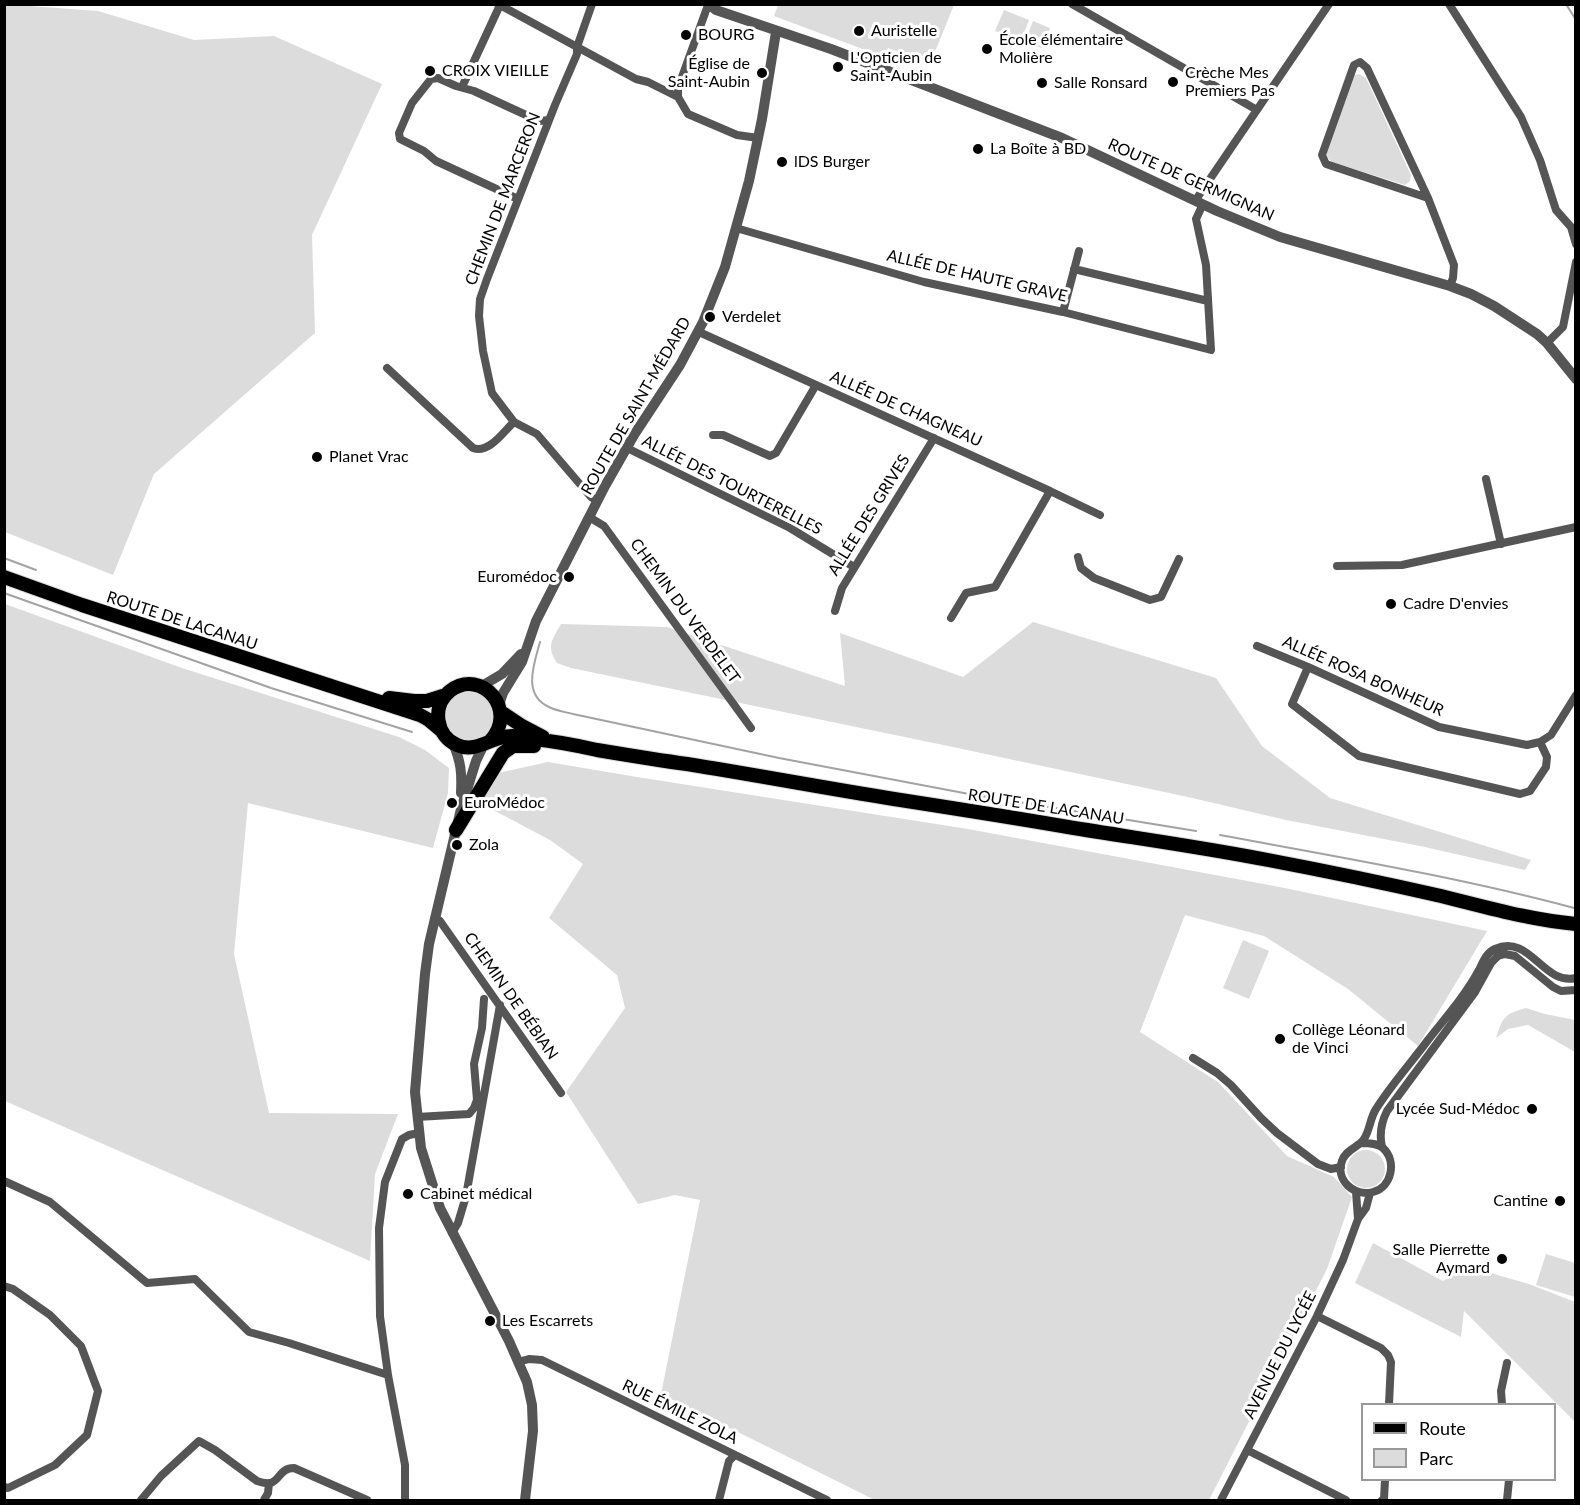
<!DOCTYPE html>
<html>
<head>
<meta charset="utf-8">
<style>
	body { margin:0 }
	#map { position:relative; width:1580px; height:1505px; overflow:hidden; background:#fff; font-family:Lato,sans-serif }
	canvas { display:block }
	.frame { position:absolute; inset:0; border:6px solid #000; pointer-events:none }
	.legend { position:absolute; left:1361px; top:1403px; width:195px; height:78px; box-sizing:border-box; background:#fff; border:2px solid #999; margin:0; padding:8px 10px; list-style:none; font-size:18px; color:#000 }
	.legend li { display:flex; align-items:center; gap:12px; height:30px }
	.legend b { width:30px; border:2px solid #999 }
</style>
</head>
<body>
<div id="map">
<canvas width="1580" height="1505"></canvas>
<div class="frame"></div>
<ul class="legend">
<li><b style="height:8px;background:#000"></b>Route</li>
<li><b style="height:16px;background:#dcdcdc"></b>Parc</li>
</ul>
</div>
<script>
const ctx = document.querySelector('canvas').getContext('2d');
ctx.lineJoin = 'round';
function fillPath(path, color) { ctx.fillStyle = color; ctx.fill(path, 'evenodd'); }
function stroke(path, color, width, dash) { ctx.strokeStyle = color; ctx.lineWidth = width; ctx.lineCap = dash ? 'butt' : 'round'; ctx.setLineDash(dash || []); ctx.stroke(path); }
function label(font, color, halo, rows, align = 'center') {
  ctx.font = font + ' Lato,sans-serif'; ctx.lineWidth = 6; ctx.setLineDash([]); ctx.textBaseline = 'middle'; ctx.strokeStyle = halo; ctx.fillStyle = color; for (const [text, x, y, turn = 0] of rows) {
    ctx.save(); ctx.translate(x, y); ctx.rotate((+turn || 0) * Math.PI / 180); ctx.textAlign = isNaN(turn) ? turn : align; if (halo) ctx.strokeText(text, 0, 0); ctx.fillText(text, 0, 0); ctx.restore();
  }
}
const green = new Path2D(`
	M 4,5 L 27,5 L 29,6 L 98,11 L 194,40 L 274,36 L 382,84 L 312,235 L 315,333 L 154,474 L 113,575 L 5,532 Z
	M 778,5 L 778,4 L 954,5 L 930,64 L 888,48 L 884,57 L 774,16 Z
	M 1004,10 L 1029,20 L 1021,41 L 995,31 Z
	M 1033,21 L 1050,28 L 1042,48 L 1025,42 Z
	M 1359,74 L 1366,78 L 1411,175 L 1410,181 L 1405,185 L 1332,162 L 1328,158 L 1326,152 L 1354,75 Z
	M 5,604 L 182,668 L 399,737 L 425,750 L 449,768 L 448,793 L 433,848 L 248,803 L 234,954 L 269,1113 L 398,1114 L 375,1174 L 370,1261 L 5,1101 Z
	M 1033,622 L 1216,678 L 1262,746 L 1330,798 L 1531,860 L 1525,870 L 1425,847 L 1286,820 L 1188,797 L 948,746 L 571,668 L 557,663 C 546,646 552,640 561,624 L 667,627 L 845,686 L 840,633 L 963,677 Z
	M443 716a26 26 0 1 1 52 0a26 26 0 1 1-52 0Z
	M 548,762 L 637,777 L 968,829 L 1285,888 L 1487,931 L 1418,1046 L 1348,989 L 1264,936 L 1185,915 L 1140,1032 L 1218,1082 L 1287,1156 L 1334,1177 L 1352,1197 L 1327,1269 L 1209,1500 L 875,1500 L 661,1394 L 700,1200 L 675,1195 L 638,1204 L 566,1092 L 625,1008 L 617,975 L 549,918 L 583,864 L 550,840 L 480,803 L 498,773 Z
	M 1243,940 L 1269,951 L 1249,999 L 1223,988 Z
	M 1526,1008 L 1545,1014 L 1575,1020 L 1575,1052 L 1528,1025 L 1508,1029 L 1496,1038 C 1503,1017 1504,1014 1526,1008 Z
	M1347 1169a19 19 0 1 1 38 0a19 19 0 1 1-38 0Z
	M 1373,1243 L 1443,1281 L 1466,1266 L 1529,1284 L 1575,1302 L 1575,1422 L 1464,1311 L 1461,1337 L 1355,1283 Z
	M 1546,1254 L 1575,1263 L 1575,1297 L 1536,1285 Z`);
const stream = new Path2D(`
	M 1566,4 L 1576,20
	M 4,558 L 36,570
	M 4,593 L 271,688 L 412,732
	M 540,642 C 534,664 522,695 549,707 C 557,711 565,712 573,714 L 779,758 L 969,794 L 1196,831
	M 1220,835 C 1338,857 1458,877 1574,908`);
const minor = new Path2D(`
	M 498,4 L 636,79 L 648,82 L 678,97 L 688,114 L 737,135 L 758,138
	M 592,4 L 577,47 L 577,54 L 555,105 L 487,279 L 480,299 L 479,316 L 483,351 L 492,393 L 514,422 L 537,434 L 591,497 L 597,501
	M 1072,4 L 1257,110
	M 1449,4 L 1521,117 L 1540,160 L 1556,210 L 1571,227 L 1576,244
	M 462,87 L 500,5
	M 678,97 L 678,88 L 708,5
	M 1428,198 L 1326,164 L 1322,155 L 1354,65 L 1360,62 L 1367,68 L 1428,198 L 1454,265 L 1453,278 L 1450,286
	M 518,199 L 436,161 L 424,151 L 400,139 L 399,133 L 412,103 L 431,79 L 438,78 L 456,86 L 474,91 L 539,121 L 549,120
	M 1195,201 L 1329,4
	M 736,228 L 924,282 L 1063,312 L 1211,350 L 1206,265 L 1196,219 L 1203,204
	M 1074,269 L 1208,301
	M 1063,312 L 1079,251
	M 699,332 L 1050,491 L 1100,515
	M 1547,343 L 1563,327 L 1576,262
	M 387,368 L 473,448 C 489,454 503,432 514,422
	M 713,435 L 723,435 L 770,456 L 776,453 L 816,385
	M 627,448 L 790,528 L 854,567
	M 1486,479 L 1501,544
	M 589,517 L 604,526 L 751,728
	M 1078,557 L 1081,568 L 1094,578 L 1150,600 L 1161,597 L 1179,559
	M 1337,566 L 1402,565 L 1576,527
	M 835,611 L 842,588 L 934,438
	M 951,618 L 966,593 L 995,587 L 1050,491
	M 1257,646 L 1308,667 L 1439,727 L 1527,745 L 1540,742 L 1551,735 L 1576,695
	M 1308,667 L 1292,704 L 1359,756 L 1520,794 L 1530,791 L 1546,767 L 1547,757 L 1540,742
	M 435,918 L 440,921 L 561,1093
	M 1193,1058 L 1217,1073 L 1231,1085 L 1261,1118 L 1277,1133 L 1318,1164 L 1331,1169 L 1341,1167
	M 417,1117 L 469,1114 L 474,1108 L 477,1100 L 474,1064 L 482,1028 L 484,999
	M 1361,1143 C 1368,1143 1377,1143 1383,1148 C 1397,1161 1392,1187 1373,1192 C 1354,1197 1335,1180 1342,1161 C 1346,1149 1358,1148 1364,1139 C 1370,1130 1370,1118 1376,1109 C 1391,1085 1411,1063 1428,1040 C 1446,1017 1465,996 1479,970 C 1483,962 1486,953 1495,949 C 1530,933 1543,986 1576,978
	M 1382,1147 C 1379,1134 1381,1123 1387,1111 L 1475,992 L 1491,963 L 1498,956 L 1505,954 L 1515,956 L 1553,987 L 1561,991 L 1576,990
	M 4,1181 L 50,1202 L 147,1283 L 195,1279 L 249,1332 L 289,1343 L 388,1375
	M 1356,1192 L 1358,1219
	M 452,1233 L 458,1223 L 466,1196 L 500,1005
	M 4,1286 L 13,1289 L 50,1315 L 81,1346 L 98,1391 L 87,1435 L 55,1465 L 8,1488 L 4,1487
	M 1317,1316 L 1381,1348 L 1388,1355 L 1391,1362 L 1389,1404
	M 518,1362 L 529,1359 L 542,1360 L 827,1500
	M 1502,1404 L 1501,1391 L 1507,1363
	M 1247,1450 L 1346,1500
	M 141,1500 L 161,1476 L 199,1441 L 215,1450 L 257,1481 C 282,1490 275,1468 294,1468 L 367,1500
	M 264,1500 L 268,1493 L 269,1483
	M 405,1500 L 405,1465 L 388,1375 L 380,1316 L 379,1228 L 385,1182 L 402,1139 L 409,1135 L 419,1133
	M 719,1500 L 729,1461 L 735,1455
	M 1221,1500 L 1317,1316 L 1343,1260 L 1358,1219 L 1366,1208 L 1370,1193
	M 1382,1500 L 1384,1499 L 1385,1480
	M 1507,1500 L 1509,1480`);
const tertiary = new Path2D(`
	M 708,4 L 716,10 L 831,49 L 1062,138 L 1217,211 L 1280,237 L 1450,286 L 1471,294 L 1494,306 L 1537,334 L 1547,343 L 1576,379
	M 480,687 L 502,674 L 521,654
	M 499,705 L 503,693 L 522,662 L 536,621 L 605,486 L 634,435 L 680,365 L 703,322 L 725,267 L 749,181 L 762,119 L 776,32
	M 453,743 C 461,762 462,773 461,793
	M 484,744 L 476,761 L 461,809 L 429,944 L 425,974 L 415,1092 L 421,1148 L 440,1208 L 509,1341 L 527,1382 L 532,1405 L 533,1431 L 525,1500`);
const primary = new Path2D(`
	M 4,577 L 82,605 L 420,715 L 429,720 L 441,730
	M 389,698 L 414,701 L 427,701 L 446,695
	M 501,712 L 522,726 L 543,737
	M 490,741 C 519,711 482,667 450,691 C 431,706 436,736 457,745 C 478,754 492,735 513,736 C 519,736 526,738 532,739 C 554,741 575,745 597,750 C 627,755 657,760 687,764 C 756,775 825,788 894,799 C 952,808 1010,817 1068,827 C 1135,838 1202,847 1268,860 C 1326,871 1384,883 1441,896 C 1486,907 1530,920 1576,924
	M 456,830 L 503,753 L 513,746 L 534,746`);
const markers = [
	[859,31,6,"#000"],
	[686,35,6,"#000"],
	[987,49,6,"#000"],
	[838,67,6,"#000"],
	[430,71,6,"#000"],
	[762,73,6,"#000"],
	[1173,82,6,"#000"],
	[1042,83,6,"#000"],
	[978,149,6,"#000"],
	[782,162,6,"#000"],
	[710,317,6,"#000"],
	[317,457,6,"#000"],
	[569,577,6,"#000"],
	[1391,604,6,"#000"],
	[452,803,6,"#000"],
	[457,845,6,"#000"],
	[1280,1039,6,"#000"],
	[1532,1109,6,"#000"],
	[408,1194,6,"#000"],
	[1560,1201,6,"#000"],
	[1502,1259,6,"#000"],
	[490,1321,6,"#000"]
];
const poiNames = [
	["Auristelle",871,31],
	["BOURG",698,35],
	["École élémentaire",999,40],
	["Molière",999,58],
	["L'Opticien de",850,58],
	["Saint-Aubin",850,76],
	["Église de",750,64,"right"],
	["Saint-Aubin",750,82,"right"],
	["CROIX VIEILLE",442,71],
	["Crèche Mes",1185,73],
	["Premiers Pas",1185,91],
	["Salle Ronsard",1054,83],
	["La Boîte à BD",990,149],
	["lDS Burger",794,162],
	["Verdelet",722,317],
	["Planet Vrac",329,457],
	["Euromédoc",557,577,"right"],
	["Cadre D'envies",1403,604],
	["EuroMédoc",464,803],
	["Zola",469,845],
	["Collège Léonard",1292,1030],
	["de Vinci",1292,1048],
	["Lycée Sud-Médoc",1520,1109,"right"],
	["Cabinet médical",420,1194],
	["Cantine",1548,1201,"right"],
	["Salle Pierrette",1490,1250,"right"],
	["Aymard",1490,1268,"right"],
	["Les Escarrets",502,1321]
];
const streetNames = [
	["ROUTE DE GERMIGNAN",1191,180,24],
	["CHEMIN DE MARCERON",503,199,-69],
	["ALLÉE DE HAUTE GRAVE",977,276,13],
	["ROUTE DE SAINT-MÉDARD",636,406,-60],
	["ALLÉE DE CHAGNEAU",906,409,24],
	["ALLÉE DES TOURTERELLES",732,485,27],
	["ALLÉE DES GRIVES",869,515,-58],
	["CHEMIN DU VERDELET",685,611,54],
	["ROUTE DE LACANAU",182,621,18],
	["ALLÉE ROSA BONHEUR",1363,676,24],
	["ROUTE DE LACANAU",1046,807,9],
	["CHEMIN DE BÉBIAN",511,996,55],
	["AVENUE DU LYCÉE",1280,1355,-63],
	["RUE ÉMILE ZOLA",680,1412,26]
];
fillPath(green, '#dcdcdc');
stroke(stream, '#a3a3a3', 2);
stroke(primary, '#dbdbdb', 16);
stroke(minor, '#555', 8);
stroke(tertiary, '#555', 10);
stroke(primary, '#000', 14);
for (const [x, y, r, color] of markers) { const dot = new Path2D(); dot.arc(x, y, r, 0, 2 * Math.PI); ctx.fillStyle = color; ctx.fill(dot); stroke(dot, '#fff', 2); }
label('16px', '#000', '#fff', poiNames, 'left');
label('16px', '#000', '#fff', streetNames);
</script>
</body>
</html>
